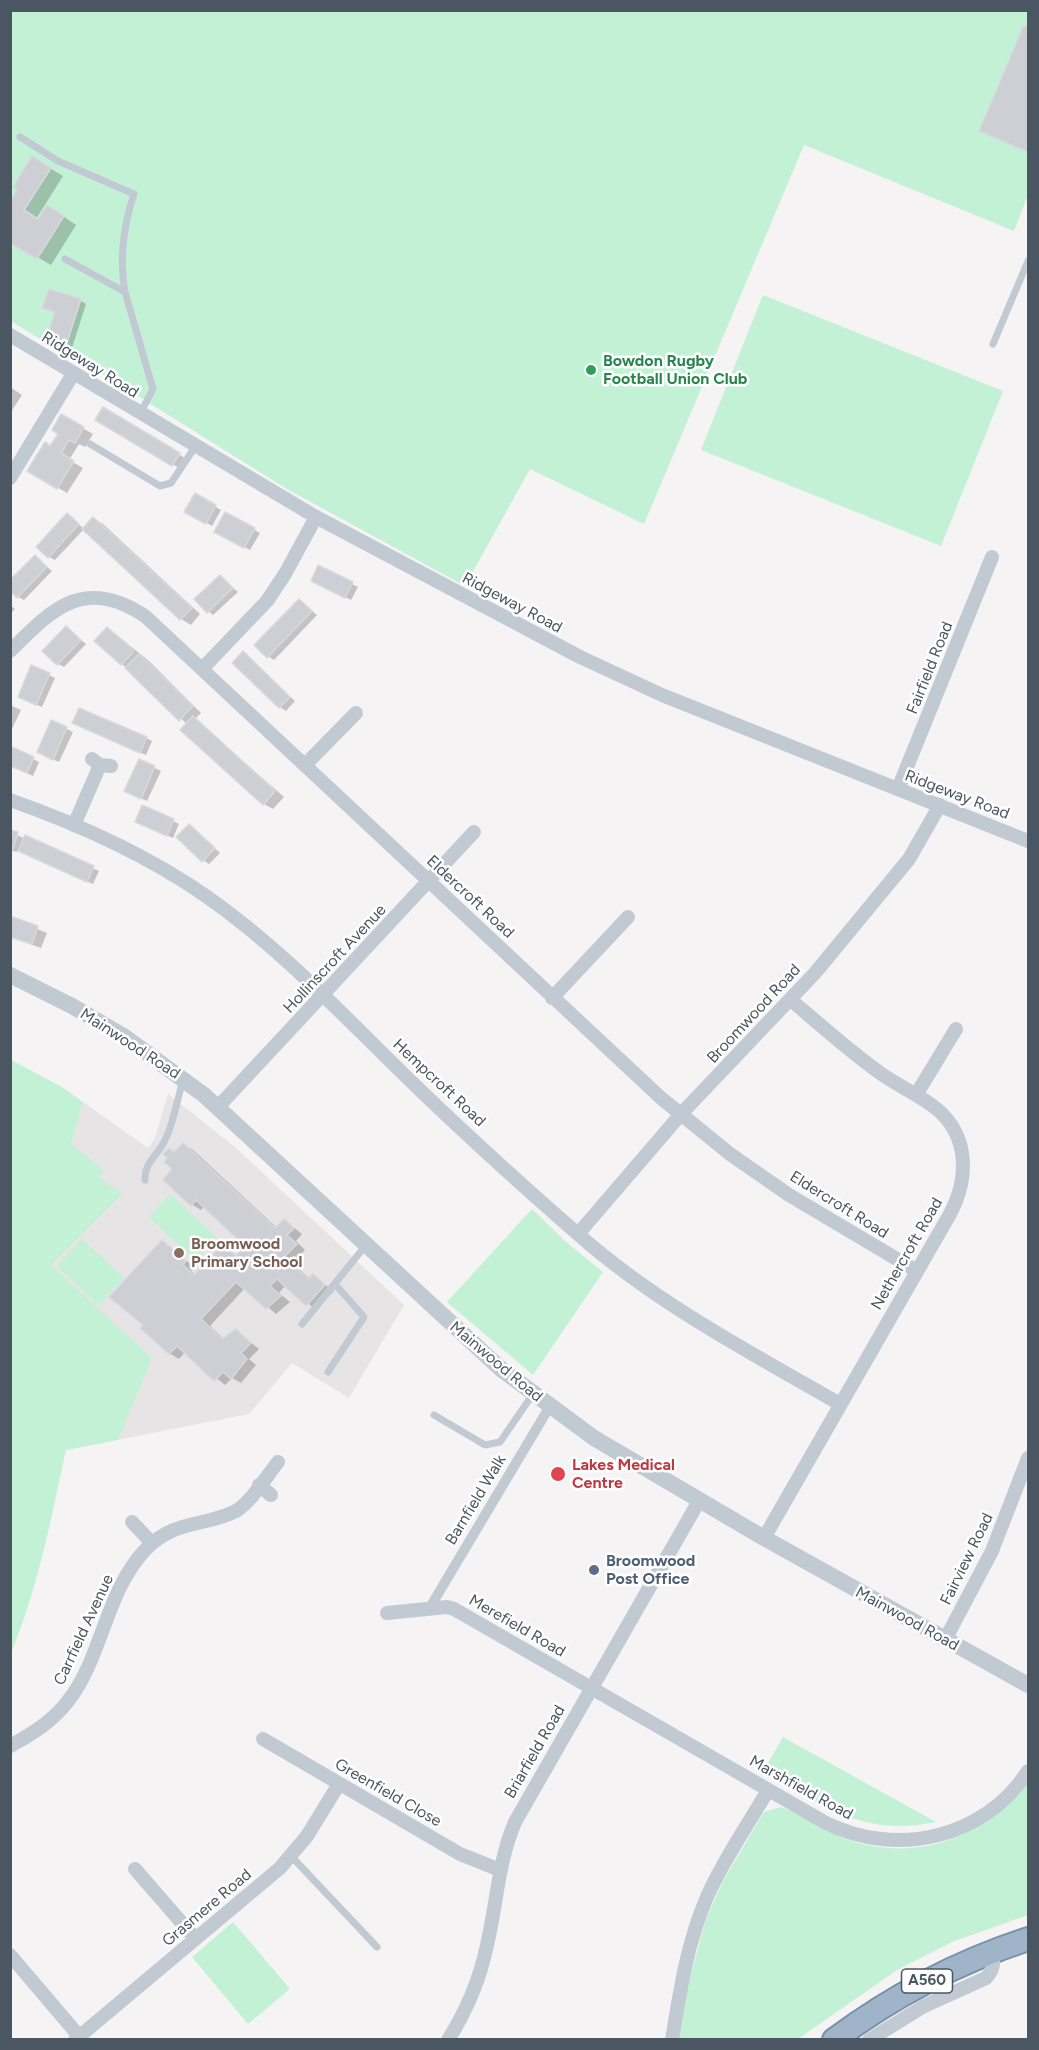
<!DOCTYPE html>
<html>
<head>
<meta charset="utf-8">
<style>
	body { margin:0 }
	#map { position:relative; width:1039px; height:2050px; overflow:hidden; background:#f5f3f3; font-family:Figtree,sans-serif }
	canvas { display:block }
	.frame { position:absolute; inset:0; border:12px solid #4a5661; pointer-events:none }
</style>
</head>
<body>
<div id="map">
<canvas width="1039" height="2050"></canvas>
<div class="frame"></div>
</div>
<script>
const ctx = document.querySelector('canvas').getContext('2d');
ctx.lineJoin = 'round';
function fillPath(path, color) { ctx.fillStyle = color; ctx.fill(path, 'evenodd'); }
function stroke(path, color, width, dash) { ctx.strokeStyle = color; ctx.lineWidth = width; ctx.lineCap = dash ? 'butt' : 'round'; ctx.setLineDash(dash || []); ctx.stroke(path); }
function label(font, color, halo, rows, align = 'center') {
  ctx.font = font + ' Figtree,sans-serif'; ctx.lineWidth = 5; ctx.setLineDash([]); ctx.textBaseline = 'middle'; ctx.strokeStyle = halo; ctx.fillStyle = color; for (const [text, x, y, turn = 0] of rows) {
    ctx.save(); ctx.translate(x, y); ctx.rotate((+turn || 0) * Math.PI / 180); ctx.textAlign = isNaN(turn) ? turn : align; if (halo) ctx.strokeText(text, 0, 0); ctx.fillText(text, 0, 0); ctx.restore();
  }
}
const education = new Path2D(`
	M 168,1094 L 236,1148 L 404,1305 L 349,1398 L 292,1363 L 249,1414 L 66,1450 L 10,1228 L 56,1197 L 83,1102 L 148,1148 L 155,1138 Z`);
const green = new Path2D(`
	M 10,11 L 1028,11 L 1028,195 L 1014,231 L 804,145 L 644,524 L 530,469 L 465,586 L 287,489 L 67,352 L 54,348 L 11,321 Z
	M 763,295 L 1003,391 L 941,546 L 701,450 Z
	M 11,1060 L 62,1087 L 83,1102 L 71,1144 L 104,1170 L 99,1177 L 122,1194 L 51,1265 L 152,1358 L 118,1440 L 66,1450 C 51,1519 38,1588 11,1653 Z
	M 170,1194 L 216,1237 L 195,1260 L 149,1217 Z
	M 532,1209 L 566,1242 L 603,1272 L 533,1375 L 447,1302 Z
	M 82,1239 L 124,1278 L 99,1305 L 57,1266 Z
	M 783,1737 L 936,1822 C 862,1837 824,1806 763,1772 Z
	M 1028,1782 L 1028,1915 L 952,1942 L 897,1970 L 798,2039 L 679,2040 L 687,1988 L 706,1919 L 723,1881 L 764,1812 L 781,1807 C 800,1813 816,1826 834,1834 C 908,1867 979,1841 1028,1782 Z
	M 233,1922 L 290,1989 L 248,2024 L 192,1957 Z`);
const shadow = new Path2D(`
	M 1025,27 L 1028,29 L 1028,152 L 981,130 Z
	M 33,158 L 63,176 L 36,219 L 39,221 L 60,214 L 76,225 L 51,265 L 10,241 L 13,199 Z
	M 80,300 L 86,304 L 71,351 L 47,342 L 56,313 L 44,307 Z
	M 10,387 L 22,395 L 11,412 L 10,411 Z
	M 103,409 L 185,458 L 179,468 L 97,419 Z
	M 62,416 L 93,434 L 85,447 L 79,444 L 69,460 L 83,468 L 67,493 L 29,471 L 51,447 L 60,433 Z
	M 195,495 L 221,510 L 212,526 L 186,511 Z
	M 226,514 L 260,533 L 250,550 L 216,531 Z
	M 73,519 L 84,529 L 93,519 L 103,524 L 200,614 L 191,625 L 181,619 L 84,529 L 55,560 L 49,557 L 38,547 Z
	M 35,557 L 52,571 L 24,600 L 18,597 Z
	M 220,577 L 238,592 L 213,615 L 208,611 Z
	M 318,584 L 352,584 L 358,587 L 351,600 Z
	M 300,601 L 317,615 L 274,660 L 268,656 Z
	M 10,605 L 15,609 L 10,614 Z
	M 66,628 L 86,644 L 64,667 L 58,664 Z
	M 113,632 L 149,661 L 201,713 L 195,719 L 284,797 L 273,809 L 264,804 L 187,724 L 122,664 Z
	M 243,653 L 295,701 L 286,711 L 280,707 Z
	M 49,675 L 55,678 L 42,707 L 25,700 Z
	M 10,705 L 21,710 L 10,733 Z
	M 52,722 L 73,732 L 59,762 L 44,755 Z
	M 80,726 L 146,738 L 152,741 L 146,755 Z
	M 10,748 L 39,762 L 33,776 L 10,765 Z
	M 140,761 L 161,771 L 147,801 L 132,794 Z
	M 143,807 L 179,824 L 173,838 L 143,825 Z
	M 195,830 L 220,853 L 209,864 L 203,860 Z
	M 10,832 L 99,871 L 93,884 L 23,852 L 10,851 Z
	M 10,918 L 47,933 L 41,948 L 10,937 Z
	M 184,1145 L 193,1150 L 277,1228 L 284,1220 L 302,1234 L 296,1241 L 305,1250 L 292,1263 L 310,1279 L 313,1276 L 334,1291 L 316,1310 L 286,1285 L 279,1293 L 290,1302 L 276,1314 L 245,1288 L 210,1326 L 225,1340 L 236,1331 L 259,1349 L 249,1359 L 256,1365 L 241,1383 L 232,1378 L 225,1385 L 185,1352 L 179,1359 L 169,1353 L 145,1325 L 163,1241 L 194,1267 L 191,1271 L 196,1275 L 223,1246 L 238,1256 L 247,1246 L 204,1206 L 201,1210 L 191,1204 L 174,1169 L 170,1149 L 176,1153 Z`);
const building = new Path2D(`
	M 1024,25 L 1028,27 L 1028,152 L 979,131 Z
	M 32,156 L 51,168 L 24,210 L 38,219 L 47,205 L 64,216 L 37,259 L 10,243 L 10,196 L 13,197 L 17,190 L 13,187 Z
	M 49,289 L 81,299 L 65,349 L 45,342 L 55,312 L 42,308 Z
	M 103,407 L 180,453 L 172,466 L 95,420 Z
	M 61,414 L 84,427 L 75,443 L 69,440 L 61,453 L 74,461 L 57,489 L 27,471 L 45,442 L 50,446 L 58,434 L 52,430 Z
	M 195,493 L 216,505 L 206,524 L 184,512 Z
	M 225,512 L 255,528 L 244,548 L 214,532 Z
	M 67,513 L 79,524 L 48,558 L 36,547 Z
	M 93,517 L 192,608 L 180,620 L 82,529 Z
	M 35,555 L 47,567 L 17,598 L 10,591 L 10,580 Z
	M 318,565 L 353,582 L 345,598 L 311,581 Z
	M 220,575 L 233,588 L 207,613 L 194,599 Z
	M 299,599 L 312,611 L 267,658 L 254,645 Z
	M 66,626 L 81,640 L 57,665 L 42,651 Z
	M 107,627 L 134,651 L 121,665 L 94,641 Z
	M 243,651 L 290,697 L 279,708 L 232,663 Z
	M 139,654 L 193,706 L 179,721 L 125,668 Z
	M 31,665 L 50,673 L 36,705 L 18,697 Z
	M 79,708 L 147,737 L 140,753 L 72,723 Z
	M 193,716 L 275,791 L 263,805 L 180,730 Z
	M 51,720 L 67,727 L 53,760 L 37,752 Z
	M 10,746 L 34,757 L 27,773 L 10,766 Z
	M 139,759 L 155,766 L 141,799 L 124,791 Z
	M 142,805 L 174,819 L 167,836 L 135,822 Z
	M 189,824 L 215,848 L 202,862 L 176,837 Z
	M 10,830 L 18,832 L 13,850 L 10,849 Z
	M 25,835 L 94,866 L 87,882 L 18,851 Z
	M 10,916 L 38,926 L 32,944 L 10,937 Z
	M 183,1143 L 275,1228 L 284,1219 L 294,1228 L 287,1235 L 297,1244 L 284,1257 L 308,1279 L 313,1274 L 325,1285 L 306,1306 L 277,1279 L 270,1286 L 281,1296 L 266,1309 L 236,1282 L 201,1319 L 222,1339 L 236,1329 L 251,1343 L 241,1353 L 247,1359 L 231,1379 L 223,1372 L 214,1381 L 177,1346 L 169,1354 L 140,1328 L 143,1325 L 109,1297 L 162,1240 L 186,1261 L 183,1265 L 194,1275 L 223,1244 L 236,1256 L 245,1246 L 196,1200 L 191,1206 L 163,1180 L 172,1169 L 164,1162 L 167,1158 L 163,1154 L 169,1148 L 174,1152 Z`);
const service = new Path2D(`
	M 20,137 L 58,161 L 134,194 C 123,227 119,258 125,292
	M 65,259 L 125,292 L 153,389 L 140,414
	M 993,344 L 1028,261
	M 90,444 L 160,486 L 171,483 L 195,447
	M 145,1180 C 144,1166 153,1159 161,1147 C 173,1129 176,1102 183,1081
	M 302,1324 L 366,1245
	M 328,1372 L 364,1317 L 335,1284
	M 434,1415 L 485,1445 L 500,1442 L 533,1394
	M 291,1856 L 377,1947`);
const pedestrian = new Path2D(`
	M 429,1609 L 550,1406`);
const minor = new Path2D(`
	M 10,335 L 316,517 L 580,657 L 662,695 L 1028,841
	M 10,478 L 73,374
	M 10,651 C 53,608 84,576 145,616 L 661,1098 L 730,1154 L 789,1195 L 917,1271
	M 202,669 L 267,601 L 285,574 L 316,517
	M 92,759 L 100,765 L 111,766
	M 305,765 L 356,713
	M 898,789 L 992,557
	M 10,800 C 78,824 147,855 206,896 C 286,952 351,1024 421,1091 C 472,1140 525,1188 579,1235 C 656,1303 751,1353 840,1404
	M 74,825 L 100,765
	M 552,998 L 628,917
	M 916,1095 L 956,1029
	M 218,1107 L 474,832
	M 578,1234 L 681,1114 L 815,973 L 909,859 L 940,805
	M 259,1485 L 271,1495
	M 132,1522 L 152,1543
	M 764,1538 L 950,1214 C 968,1180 970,1138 938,1110 C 919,1094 895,1085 876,1070 C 846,1048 819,1024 791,1000
	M 387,1613 L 447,1607 L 454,1609 L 826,1823 C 897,1858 985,1838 1028,1771
	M 945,1640 L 992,1551 L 1028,1458
	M 263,1739 L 460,1854 L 500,1870
	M 10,1746 C 32,1734 53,1721 68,1701 C 103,1656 105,1593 145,1550 C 174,1519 205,1527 236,1511 C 252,1501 266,1477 278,1462
	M 135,1869 L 195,1938
	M 10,1955 L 79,2036
	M 75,2040 L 280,1868 L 307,1836 L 339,1784
	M 448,2040 C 467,2010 480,1979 487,1945 C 497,1903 498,1862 515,1822 L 699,1501
	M 672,2040 C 680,1991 687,1943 707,1897 C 723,1860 748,1825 768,1790
	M 869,2040 L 924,2006 L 986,1978 C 994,1969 994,1963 992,1952`);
const tertiary = new Path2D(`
	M 10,975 L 72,1006 L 125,1037 L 204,1095 L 501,1369 L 594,1438 L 764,1538 L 1028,1685`);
const trunk = new Path2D(`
	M 834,2040 C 894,1995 958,1962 1028,1939`);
const markers = [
	[591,370,6,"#2e9e5b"],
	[179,1253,6,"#8d6e63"],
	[558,1474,8,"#e0444e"],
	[594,1570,6,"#5c6f8a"]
];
const shields = [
	[927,1981,51]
];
const shieldNames = [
	["A560",927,1981]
];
const leisureNames = [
	["Bowdon Rugby",603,361],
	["Football Union Club",603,379]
];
const streetNames = [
	["Ridgeway Road",90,365,32],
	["Ridgeway Road",512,603,28],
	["Fairfield Road",930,668,-68],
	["Ridgeway Road",957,795,21],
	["Eldercroft Road",470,897,43],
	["Hollinscroft Avenue",335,959,-47],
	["Broomwood Road",754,1014,-47],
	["Mainwood Road",130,1044,33],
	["Hempcroft Road",439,1083,43],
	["Eldercroft Road",839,1205,32],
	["Nethercroft Road",907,1254,-60],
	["Mainwood Road",496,1362,40],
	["Barnfield Walk",476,1500,-59],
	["Fairview Road",967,1559,-64],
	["Mainwood Road",907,1619,29],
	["Merefield Road",517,1626,30],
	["Carrfield Avenue",84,1630,-65],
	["Briarfield Road",535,1752,-60],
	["Marshfield Road",801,1788,29],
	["Greenfield Close",388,1793,30],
	["Grasmere Road",207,1908,-40]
];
const educationNames = [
	["Broomwood",191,1244],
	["Primary School",191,1262]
];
const healthNames = [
	["Lakes Medical",572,1465],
	["Centre",572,1483]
];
const serviceNames = [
	["Broomwood",606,1561],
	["Post Office",606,1579]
];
fillPath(education, '#e6e4e5');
fillPath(green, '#c3f1d5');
fillPath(shadow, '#0003');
fillPath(building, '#cdcfd5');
stroke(building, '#d7d9de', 1.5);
stroke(trunk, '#7690ad', 26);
stroke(service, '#c1cad2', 7);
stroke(pedestrian, '#c1cad2', 10);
stroke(minor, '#c1cad2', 14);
stroke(tertiary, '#c1cad2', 16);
stroke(trunk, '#9fb4c9', 22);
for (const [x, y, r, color] of markers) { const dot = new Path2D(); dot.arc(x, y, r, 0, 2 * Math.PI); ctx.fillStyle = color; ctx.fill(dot); stroke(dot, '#fff', 2); }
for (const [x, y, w] of shields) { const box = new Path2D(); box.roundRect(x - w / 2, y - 12, w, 24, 4.5); ctx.fillStyle = '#fff'; ctx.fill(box); stroke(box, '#4a5661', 1.5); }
label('bold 15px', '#4a5661', null, shieldNames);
label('bold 16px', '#27864d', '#fff', leisureNames, 'left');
label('16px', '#4a5661', '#fff', streetNames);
label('bold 16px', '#785e54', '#fff', educationNames, 'left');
label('bold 16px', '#be3a42', '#fff', healthNames, 'left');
label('bold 16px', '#4e5e75', '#fff', serviceNames, 'left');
</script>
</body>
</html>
